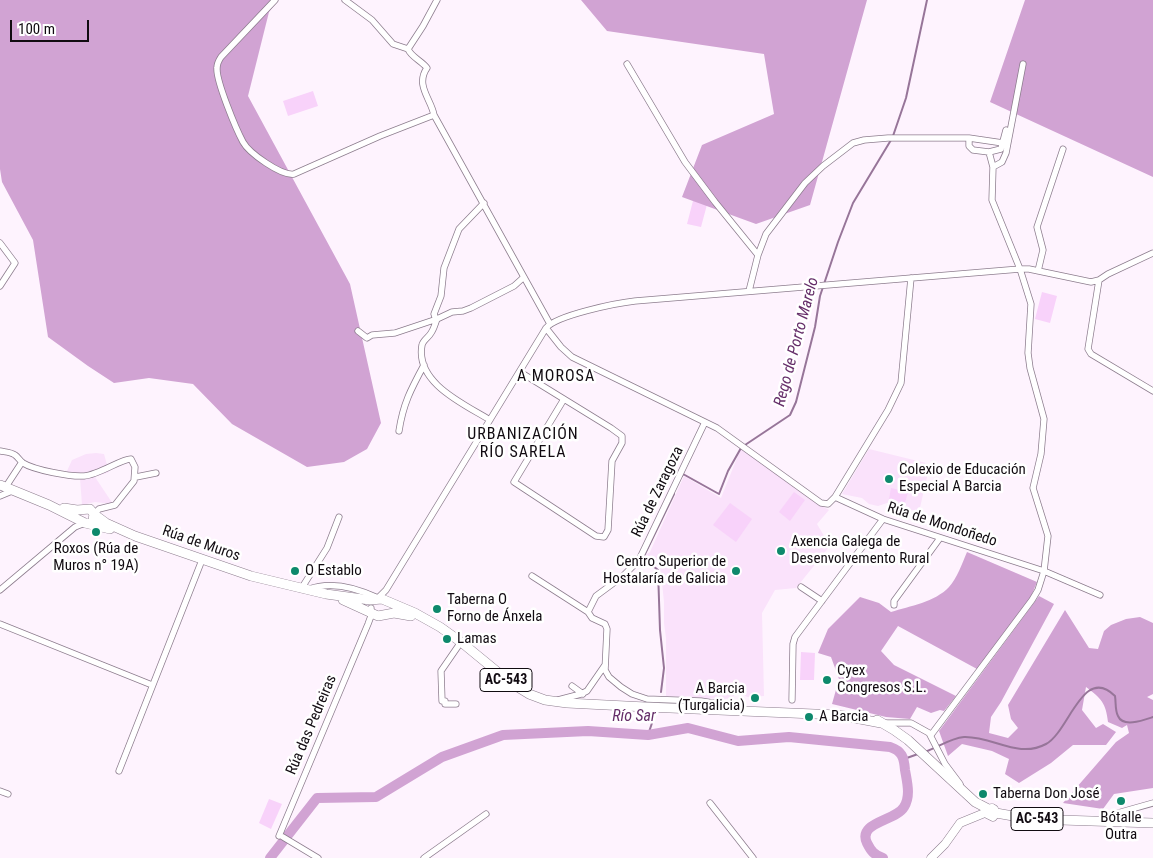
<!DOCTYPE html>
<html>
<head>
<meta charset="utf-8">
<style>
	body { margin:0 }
	#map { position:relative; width:1153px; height:858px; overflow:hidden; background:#fef3fe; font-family:"Roboto Condensed",sans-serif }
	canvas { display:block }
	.scale { position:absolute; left:10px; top:20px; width:79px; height:22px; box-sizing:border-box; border:2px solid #110b11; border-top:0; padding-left:6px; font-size:15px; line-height:18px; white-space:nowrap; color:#110b11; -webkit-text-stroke:4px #fff; paint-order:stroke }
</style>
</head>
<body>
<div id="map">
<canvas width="1153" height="858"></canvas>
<div class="scale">100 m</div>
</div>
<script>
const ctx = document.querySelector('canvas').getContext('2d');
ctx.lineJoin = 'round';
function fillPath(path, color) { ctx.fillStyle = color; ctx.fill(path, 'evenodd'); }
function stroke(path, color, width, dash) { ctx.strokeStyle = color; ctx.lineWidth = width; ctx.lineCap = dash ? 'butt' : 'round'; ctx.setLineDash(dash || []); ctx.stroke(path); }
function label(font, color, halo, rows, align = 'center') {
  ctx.font = font + ' "Roboto Condensed",sans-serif'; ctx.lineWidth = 5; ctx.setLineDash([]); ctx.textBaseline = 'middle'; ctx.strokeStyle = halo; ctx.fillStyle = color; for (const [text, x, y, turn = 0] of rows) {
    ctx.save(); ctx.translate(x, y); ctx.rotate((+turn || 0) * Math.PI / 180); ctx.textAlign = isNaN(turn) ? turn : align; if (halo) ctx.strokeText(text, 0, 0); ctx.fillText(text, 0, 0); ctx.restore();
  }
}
const built = new Path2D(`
	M 741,448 L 812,500 L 829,510 L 817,524 L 830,546 L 796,588 L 775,590 L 762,613 L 764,696 L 747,697 L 742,693 L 736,694 L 731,698 L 724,699 L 666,696 L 666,638 L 664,623 L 664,602 L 661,573 L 660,568 L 645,555 L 650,552 L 684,476 L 721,498 Z
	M 869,449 L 930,464 L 919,512 L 887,503 L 878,506 L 869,504 L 862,498 L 842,494 Z
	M 96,453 L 104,454 L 109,472 L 95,477 L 113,504 L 95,502 L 82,505 L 80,478 L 68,477 L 67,471 L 72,460 L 86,454 Z`);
const green = new Path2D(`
	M 313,91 L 318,106 L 288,116 L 283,101 Z
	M 694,197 L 708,201 L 701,227 L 687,224 Z
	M 1042,292 L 1057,296 L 1050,323 L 1035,319 Z
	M 891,488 L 908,492 L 905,503 L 889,499 Z
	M 794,492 L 805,500 L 790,521 L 779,512 Z
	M 730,503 L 752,519 L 736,542 L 713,525 Z
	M 801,652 L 815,653 L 814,680 L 800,680 Z
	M 269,799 L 282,804 L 271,829 L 259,823 Z`);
const forest = new Path2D(`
	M 0,0 L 278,0 L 269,12 L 248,96 L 350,284 L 381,423 L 367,449 L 344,462 L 307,467 L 232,424 L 193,384 L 149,378 L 114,383 L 88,366 L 48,337 L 33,240 L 2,182 L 0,169 Z
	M 581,0 L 867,0 L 810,205 L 756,224 L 682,197 L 702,145 L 774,114 L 764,54 L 607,31 Z
	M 1025,0 L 1153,0 L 1153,177 L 990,102 Z
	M 967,552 L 1037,582 L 1030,599 L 977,669 L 898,626 L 881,651 L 894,665 L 956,696 L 944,711 L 940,710 L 931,713 L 917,707 L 910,719 L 886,717 L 832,704 L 839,679 L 831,657 L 818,653 L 828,629 L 860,597 L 879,603 L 891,612 C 910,606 935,602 949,587 C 957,578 962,564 967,552 Z
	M 1039,596 L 1054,604 L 1001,702 L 991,717 L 989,733 L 1008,738 L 1018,728 L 1011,719 L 1008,705 L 1065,610 L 1089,648 L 1098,649 L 1104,631 L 1111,625 L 1126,619 L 1140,617 L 1153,623 L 1153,694 L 1147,697 L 1153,700 L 1153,788 L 1114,794 L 1103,809 L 1063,803 L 1116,742 L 1129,733 L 1127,725 L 1122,728 L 1108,722 C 1106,703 1101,698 1086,687 L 1082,710 L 1096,728 L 1103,724 L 1116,732 L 1106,745 L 1073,745 L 1051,763 L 1019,783 L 1005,774 L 1009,759 L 992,751 L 962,744 L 948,756 L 939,731 Z`);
const stream = new Path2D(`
	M 893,136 L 906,98 L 927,0
	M 745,445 L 790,415 L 796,402 L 815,327 L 820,296 L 838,242 L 853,203 L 891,140
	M 682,476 L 683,474 L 719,494 L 728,471 L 741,448
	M 661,692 L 664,668 L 660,630 L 658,570 L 643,558 L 674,494
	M 648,735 L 654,717
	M 925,752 C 938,747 951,738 964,737 C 993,736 1018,759 1046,744 C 1069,732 1083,664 1115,696 C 1116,702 1115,711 1118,716 C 1123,728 1144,720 1153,717
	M 904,759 L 918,754`);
const river = new Path2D(`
	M 270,858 L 317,798 L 376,797 L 442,757 L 503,735 L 588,731 L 648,735 L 688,728 L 738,741 L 789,737 L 890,747 C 902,751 904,757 905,770 C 907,782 911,796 904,807 C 896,821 857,822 867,843 C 871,851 874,855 883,858`);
const minor = new Path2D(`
	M 275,0 L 221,57 C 219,60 217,64 217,68 C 216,81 236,129 243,142 C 249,153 281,176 294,174 L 380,136 L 434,115 L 550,324
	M 345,0 L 372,20 L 393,44 L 408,49 L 423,26 L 437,0
	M 408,49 C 411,57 422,61 427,68 C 415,85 431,99 434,115
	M 627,64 L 685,162 L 715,202 L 758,255 L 766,234 L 805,183 L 823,166 L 853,143 L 864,140 L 888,138 L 969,138 L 1003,143
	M 969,138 L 969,146 L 973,150 L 989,152 L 993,167 L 992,200 L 1020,269 L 1031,304 L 1028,353 L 1030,368 L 1044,419 L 1041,454 L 1033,488 L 1048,536 L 1044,571 L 1100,595
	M 989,152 L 1001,149 L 1006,130
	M 993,167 L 1002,162 L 1006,153 L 1023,64
	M 484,203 L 459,229 L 444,268 L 441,296 L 434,314 L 435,317 L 437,319 L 452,312 L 463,311 L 471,308 L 514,286 L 524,277
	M 0,243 L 15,263 L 0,286
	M 1038,271 L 1043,250 L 1037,227 L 1063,149
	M 1099,280 L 1088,349 L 1091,354 L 1153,391
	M 749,291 L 758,255
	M 437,319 C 435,324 434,329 431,333 C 429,337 423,340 422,345 C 415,383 464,404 490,420
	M 546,328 L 561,347 L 572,357 L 717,428 L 821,503 L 828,504 L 835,497 L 888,410 L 901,383 L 911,278
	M 358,331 L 367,338 L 372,335 L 395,333 L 437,319
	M 520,372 L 611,428 L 622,436 L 622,443 L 612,461 L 608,530 L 604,537 L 596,536 L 514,482 L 564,399
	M 399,431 C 403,404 411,389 424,365
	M 0,451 C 5,452 11,452 15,455 C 18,457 20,461 23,463 C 34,470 71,477 84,476 C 99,475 123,458 131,459 L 135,467 L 134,481 L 115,505 L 99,509 L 94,514
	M 136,477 L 156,473
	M 5,488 L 22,462
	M 0,496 L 12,491
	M 835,497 L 883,519 L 1044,571 L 1038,590 L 1032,600 L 931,735
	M 532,576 L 588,612 L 592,618 L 605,624 L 607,629 L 605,670 L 609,677 L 621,687 L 632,694 L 647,699 L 701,701 L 726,705
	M 801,587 L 822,601
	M 301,589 L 327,548 L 339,517
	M 309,589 C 331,581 357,588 378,598
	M 0,590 L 75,527 L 85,523
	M 377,599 L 386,590 L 546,328 C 557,315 617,303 635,301 L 1020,269 L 1029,269 L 1091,282 L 1099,280 L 1108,274 L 1153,253
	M 894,605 L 894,601 L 940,538
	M 588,612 L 596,596 L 623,576 L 639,560 L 705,422
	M 0,624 L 152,685
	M 572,686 L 583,694
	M 558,700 L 581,694 L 587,691 L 605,665
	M 792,700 L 793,644 L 795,637 L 883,519
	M 456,704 L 445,704 L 445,701 L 442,701 L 441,671 L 461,642
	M 883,723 L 911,723 L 929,733 L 945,764 L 960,784
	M 119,771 L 202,560
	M 0,791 L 8,794
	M 710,803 L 753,858
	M 1107,816 L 1153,803
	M 279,836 L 368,624 L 371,616 L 371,608
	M 283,837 L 318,858
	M 424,858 L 486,814`);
const tertiary = new Path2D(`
	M 992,808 C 995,811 996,814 993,817 L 987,814 L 990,809 C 991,808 992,808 994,809
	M 1027,815 L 1042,815
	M 931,858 L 945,844 L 960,823 L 987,812`);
const primary = new Path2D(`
	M 0,485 L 49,505 L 85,523 L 110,529
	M 64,508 L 77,510 L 90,509 L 94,514 L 93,520
	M 95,515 L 106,523 L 135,536 L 251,576 L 326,594 L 370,600 L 382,599 L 415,613 L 440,627 L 461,642 L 511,683 L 529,694 L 545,700 L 567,703 L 646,707 L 839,715 L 881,723
	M 343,600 L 378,616 L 394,613 L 411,616
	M 877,720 L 894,730 L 908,740 L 975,802 L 996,813 L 1030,819 L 1153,823`);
const markers = [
	[889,479,5,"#0d896c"],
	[96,532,5,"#0d896c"],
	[781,551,5,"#0d896c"],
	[295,571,5,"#0d896c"],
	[736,571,5,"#0d896c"],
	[437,609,5,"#0d896c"],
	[447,639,5,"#0d896c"],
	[827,680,5,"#0d896c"],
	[755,698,5,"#0d896c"],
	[809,717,5,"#0d896c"],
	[983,794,5,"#0d896c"],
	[1121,801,5,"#0d896c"]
];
const shields = [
	[506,680,52],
	[1037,819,52]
];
const shieldNames = [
	["AC-543",506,680],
	["AC-543",1037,819]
];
const poiNames = [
	["Colexio de Educación",899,470],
	["Especial A Barcia",899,487],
	["Axencia Galega de",791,542],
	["Desenvolvemento Rural",791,559],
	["Roxos (Rúa de",96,549,"center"],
	["Muros n° 19A)",96,566,"center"],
	["Centro Superior de",726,562,"right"],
	["Hostalaría de Galicia",726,579,"right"],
	["O Establo",305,571],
	["Taberna O",447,600],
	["Forno de Ánxela",447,617],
	["Lamas",457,639],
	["Cyex",837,671],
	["Congresos S.L.",837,688],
	["A Barcia",745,689,"right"],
	["(Turgalicia)",745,706,"right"],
	["A Barcia",819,717],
	["Taberna Don José",993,794],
	["Bótalle",1121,818,"center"],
	["Outra",1121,835,"center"]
];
const streetNames = [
	["Rúa de Zaragoza",658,492,-64],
	["Rúa de Mondoñedo",942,525,18],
	["Rúa de Muros",201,544,19],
	["Rúa das Pedreiras",312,725,-67]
];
const waterNames = [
	["Rego de Porto Marelo",797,342,-75],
	["Río Sar",634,717]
];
const neighbourhoodNames = [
	["A MOROSA",556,377],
	["URBANIZACIÓN",523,435],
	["RÍO SARELA",523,453]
];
fillPath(built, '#fae2fb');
fillPath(green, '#f8d2fa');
fillPath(forest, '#d1a3d3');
stroke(stream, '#977599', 2);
stroke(river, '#d1a3d3', 10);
stroke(minor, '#8d7d8e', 7);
stroke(tertiary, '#8d7d8e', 9);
stroke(primary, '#8d7d8e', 10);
stroke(minor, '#fff', 5.5);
stroke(tertiary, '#fff', 8);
stroke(primary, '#fff', 9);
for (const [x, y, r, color] of markers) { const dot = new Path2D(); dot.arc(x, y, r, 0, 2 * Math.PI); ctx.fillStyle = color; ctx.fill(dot); stroke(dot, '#fff', 2); }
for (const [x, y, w] of shields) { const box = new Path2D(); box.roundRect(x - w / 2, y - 11.5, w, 23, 4); ctx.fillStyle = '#fff'; ctx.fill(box); stroke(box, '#110b11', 1); }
label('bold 14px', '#110b11', null, shieldNames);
label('15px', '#110b11', '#fff', poiNames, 'left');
label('15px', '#110b11', '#fff', streetNames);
label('italic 16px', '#652e69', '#fff', waterNames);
ctx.letterSpacing = '1px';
label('16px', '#110b11', '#fff', neighbourhoodNames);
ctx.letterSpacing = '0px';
</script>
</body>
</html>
